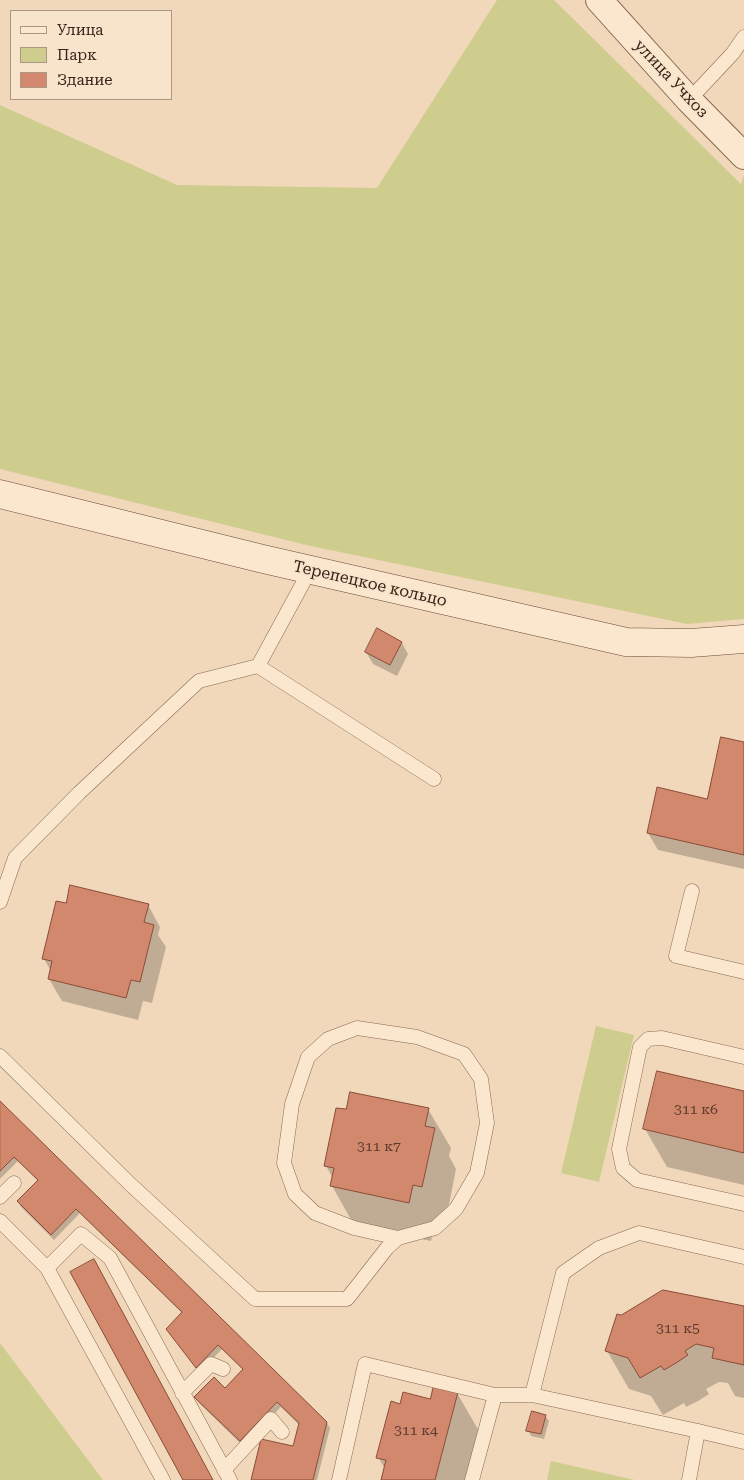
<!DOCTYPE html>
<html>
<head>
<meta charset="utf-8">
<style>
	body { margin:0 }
	#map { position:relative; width:744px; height:1480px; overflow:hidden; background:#f1d8ba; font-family:"Roboto Serif",serif }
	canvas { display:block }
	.legend { position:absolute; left:10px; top:10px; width:162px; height:90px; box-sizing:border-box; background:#f8e4ca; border:1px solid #aa9784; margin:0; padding:6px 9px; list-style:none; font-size:15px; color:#36231a }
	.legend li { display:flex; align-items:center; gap:10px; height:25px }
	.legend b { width:25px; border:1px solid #aa9784 }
</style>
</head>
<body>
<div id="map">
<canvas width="744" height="1480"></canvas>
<ul class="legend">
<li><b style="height:6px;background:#fbe7cd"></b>Улица</li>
<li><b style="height:14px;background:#cfcd8e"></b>Парк</li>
<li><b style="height:14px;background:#d2886d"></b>Здание</li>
</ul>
</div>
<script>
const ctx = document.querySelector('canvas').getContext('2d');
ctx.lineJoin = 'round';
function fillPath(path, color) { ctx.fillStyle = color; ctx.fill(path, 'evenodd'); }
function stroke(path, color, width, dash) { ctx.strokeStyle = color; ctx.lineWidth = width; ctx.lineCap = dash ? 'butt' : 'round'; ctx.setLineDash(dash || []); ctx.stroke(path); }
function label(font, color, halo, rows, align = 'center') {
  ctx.font = font + ' "Roboto Serif",serif'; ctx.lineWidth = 4; ctx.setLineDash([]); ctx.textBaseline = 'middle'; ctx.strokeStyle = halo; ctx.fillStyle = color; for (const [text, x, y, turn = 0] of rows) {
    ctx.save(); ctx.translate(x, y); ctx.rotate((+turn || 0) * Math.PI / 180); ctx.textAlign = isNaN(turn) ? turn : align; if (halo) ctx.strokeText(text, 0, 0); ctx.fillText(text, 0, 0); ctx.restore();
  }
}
const green = new Path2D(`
	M 497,0 L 554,0 L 741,184 L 744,175 L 744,619 L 687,624 L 306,545 L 0,469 L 0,105 L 177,185 L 377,188 Z
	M 596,1026 L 634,1035 L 599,1182 L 561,1173 Z
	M 0,1343 L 103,1480 L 0,1480 Z
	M 551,1461 L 635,1480 L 547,1480 Z`);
const shadow = new Path2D(`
	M 402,643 L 408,654 L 397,676 L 373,664 L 366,652 Z
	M 744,744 L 744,869 L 658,850 L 648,833 L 708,800 Z
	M 67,905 L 148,905 L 160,927 L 158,935 L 166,947 L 152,1003 L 143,1001 L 138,1020 L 62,1001 L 49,979 L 51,971 L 44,959 Z
	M 744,1092 L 744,1185 L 667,1167 L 645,1129 Z
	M 0,1102 L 326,1422 L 330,1428 L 317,1480 L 252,1480 L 294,1448 L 299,1425 L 281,1407 L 243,1446 L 199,1403 L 195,1398 L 225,1390 L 243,1370 L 222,1349 L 200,1372 L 167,1329 L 183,1314 L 80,1213 L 54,1240 L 21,1207 L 18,1202 L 38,1181 L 18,1161 L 0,1179 Z
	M 428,1109 L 451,1148 L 449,1156 L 456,1169 L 445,1225 L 435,1223 L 431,1241 L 354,1225 L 332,1186 L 333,1178 L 326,1166 Z
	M 744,1308 L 744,1398 L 735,1396 L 728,1383 L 719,1382 L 706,1389 L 709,1394 L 698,1401 L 686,1407 L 684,1403 L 663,1415 L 651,1396 L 629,1389 L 607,1351 Z
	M 457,1393 L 479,1431 L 466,1480 L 382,1480 L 385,1469 L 378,1457 L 401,1406 L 431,1401 Z
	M 545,1416 L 549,1421 L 544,1439 L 531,1436 L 528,1430 Z`);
const building = new Path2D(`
	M 377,628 L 402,642 L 390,665 L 365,652 Z
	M 721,737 L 744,742 L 744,855 L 647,833 L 657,787 L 707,799 Z
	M 70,885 L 149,904 L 144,922 L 154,925 L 140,982 L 131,980 L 126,998 L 48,979 L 52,961 L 42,959 L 56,901 L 66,903 Z
	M 657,1071 L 744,1091 L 744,1153 L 643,1129 Z
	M 350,1092 L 429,1108 L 425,1126 L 435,1128 L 422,1187 L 413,1185 L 409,1203 L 330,1186 L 334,1168 L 324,1166 L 336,1108 L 346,1109 Z
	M 0,1101 L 327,1422 L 313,1480 L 251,1480 L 261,1439 L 293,1446 L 299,1423 L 277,1402 L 240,1441 L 194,1397 L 214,1377 L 225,1388 L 243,1369 L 218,1345 L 196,1368 L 166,1329 L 182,1312 L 76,1209 L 51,1235 L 17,1201 L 38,1180 L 14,1157 L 0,1171 Z
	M 94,1259 L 213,1480 L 183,1480 L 70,1272 Z
	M 663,1290 L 744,1306 L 744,1365 L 712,1358 L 714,1348 L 696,1344 L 685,1351 L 688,1355 L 676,1363 L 664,1370 L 661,1366 L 640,1378 L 628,1358 L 605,1351 L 617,1314 L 621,1315 Z
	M 434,1385 L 458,1392 L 435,1480 L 381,1480 L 386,1460 L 376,1458 L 391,1401 L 400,1404 L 403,1392 L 430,1399 Z
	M 532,1411 L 546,1415 L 541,1434 L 526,1431 Z`);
const lane = new Path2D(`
	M 689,100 L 733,53 L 744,37
	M 310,570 L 258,666 L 434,779
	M 692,891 L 676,956 L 744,972
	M 0,902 L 15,858 L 79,793 L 199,681 L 258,666
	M 0,1056 L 130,1184 L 255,1299 L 347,1299 L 387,1248 L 398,1238 L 435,1228 L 456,1209 L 477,1173 L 487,1123 L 481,1079 L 464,1054 L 417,1037 L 357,1028 L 328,1039 L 308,1057 L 292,1104 L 284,1163 L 295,1194 L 315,1213 L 354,1228 L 398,1238
	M 744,1057 L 662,1038 L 648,1039 L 640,1047 L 619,1149 L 623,1168 L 637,1180 L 744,1204
	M 0,1197 L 14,1183
	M 0,1221 L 47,1268 L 163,1480
	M 47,1268 L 81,1234 L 110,1258 L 230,1480
	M 182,1393 L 211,1364 L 223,1369
	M 495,1395 L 532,1395 L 698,1431
	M 532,1395 L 563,1273 L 599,1248 L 639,1233 L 744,1257
	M 224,1470 L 271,1419 L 282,1432
	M 339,1480 L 365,1364 L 495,1395 L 472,1480
	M 689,1480 L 698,1431 L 744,1442`);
const street = new Path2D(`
	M 599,0 L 689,100 L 744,156`);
const secondary = new Path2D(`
	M 0,494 L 263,559 L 626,642 L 691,643 L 744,639`);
const numberNames = [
	["311 к6",696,1110],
	["311 к7",379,1147],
	["311 к5",678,1329],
	["311 к4",416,1431]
];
const streetNames = [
	["улица Учхоз",671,79,47],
	["Терепецкое кольцо",370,584,13]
];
fillPath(green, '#cfcd8e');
fillPath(shadow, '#0003');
fillPath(building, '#d2886d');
stroke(building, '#894c38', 1);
stroke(lane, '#886853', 15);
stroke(street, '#886853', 28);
stroke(secondary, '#6a4937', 29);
stroke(lane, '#fbe7cd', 14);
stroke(street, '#fbe7cd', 26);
stroke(secondary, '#fbe7cd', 28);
label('14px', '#5d3c2f', null, numberNames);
label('16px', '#36231a', '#f8e4ca', streetNames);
</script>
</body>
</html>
